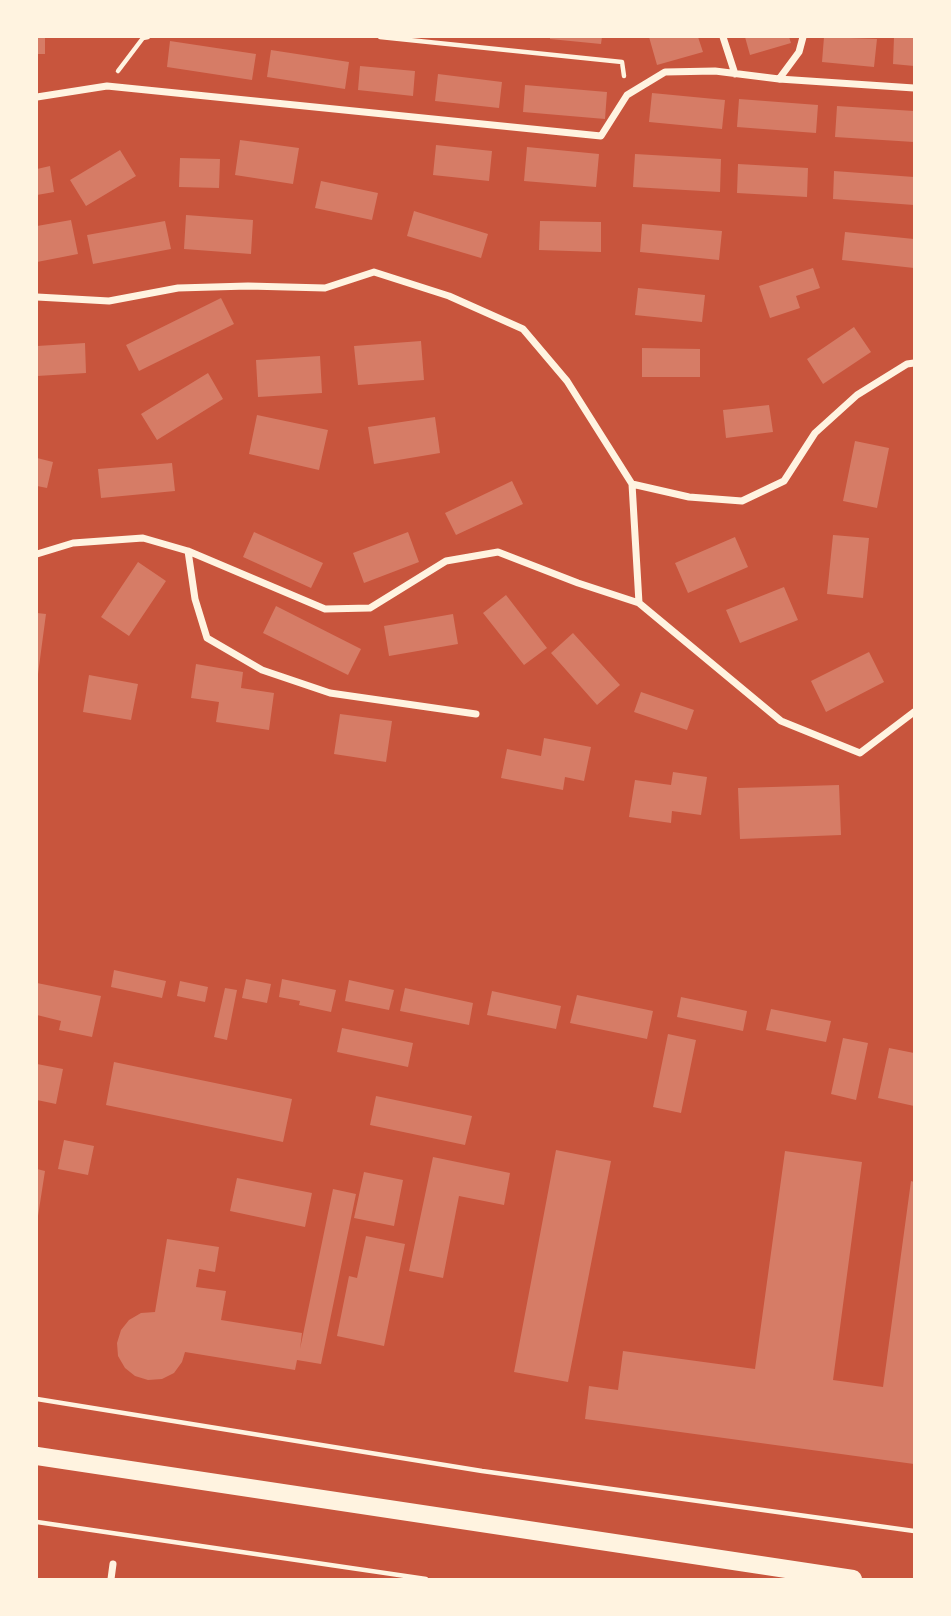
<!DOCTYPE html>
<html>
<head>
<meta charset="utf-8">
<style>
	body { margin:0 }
	#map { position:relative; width:951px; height:1616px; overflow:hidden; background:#c8553d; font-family:Ubuntu,sans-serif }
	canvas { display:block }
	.frame { position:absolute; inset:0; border:38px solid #fff3e0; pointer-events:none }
</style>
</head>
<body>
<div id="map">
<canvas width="951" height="1616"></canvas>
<div class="frame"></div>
</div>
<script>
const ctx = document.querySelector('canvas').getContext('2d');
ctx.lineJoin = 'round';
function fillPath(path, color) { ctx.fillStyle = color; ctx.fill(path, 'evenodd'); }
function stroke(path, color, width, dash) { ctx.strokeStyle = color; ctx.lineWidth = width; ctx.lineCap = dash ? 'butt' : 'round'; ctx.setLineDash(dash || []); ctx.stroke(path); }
const building = new Path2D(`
	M 37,37 L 45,37 L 45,54 L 37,54 Z
	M 550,37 L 602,37 L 601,44 L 550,39 Z
	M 649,37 L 698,37 L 703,52 L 657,65 Z
	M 745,37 L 789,37 L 791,43 L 750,55 Z
	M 824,37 L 877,39 L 874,67 L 822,62 Z
	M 894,37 L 914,38 L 914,66 L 893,64 Z
	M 170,41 L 256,54 L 252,80 L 167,67 Z
	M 271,50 L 349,62 L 345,89 L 267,77 Z
	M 360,66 L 415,71 L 413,96 L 358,90 Z
	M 438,74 L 502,82 L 499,108 L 435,101 Z
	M 525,85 L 607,92 L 605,119 L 523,112 Z
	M 652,93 L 725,100 L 722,129 L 649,122 Z
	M 739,99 L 818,105 L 816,133 L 737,127 Z
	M 837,106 L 914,111 L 914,142 L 835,137 Z
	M 240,140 L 299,148 L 293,184 L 235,175 Z
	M 436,145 L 492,151 L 489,181 L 433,175 Z
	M 527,147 L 599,154 L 596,187 L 524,181 Z
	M 120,150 L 136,176 L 86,206 L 70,180 Z
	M 635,154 L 721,159 L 720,192 L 633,187 Z
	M 180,158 L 220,159 L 219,188 L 179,187 Z
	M 738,164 L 808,168 L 807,197 L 737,193 Z
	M 50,166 L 54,192 L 37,195 L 37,169 Z
	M 834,171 L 914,177 L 914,205 L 833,199 Z
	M 321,181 L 378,193 L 372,220 L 315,208 Z
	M 414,211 L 488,234 L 481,258 L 407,236 Z
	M 186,215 L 253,220 L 251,254 L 184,249 Z
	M 71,220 L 78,254 L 37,262 L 37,226 Z
	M 165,221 L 171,249 L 93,264 L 87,235 Z
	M 540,221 L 601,222 L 601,252 L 539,250 Z
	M 642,224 L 722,231 L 719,260 L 640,252 Z
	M 845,232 L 914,239 L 914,268 L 842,260 Z
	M 813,268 L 820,288 L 796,296 L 800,308 L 770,318 L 759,286 Z
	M 638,288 L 705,295 L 702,322 L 635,315 Z
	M 221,298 L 234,324 L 139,371 L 126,345 Z
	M 854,327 L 871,352 L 823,384 L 807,359 Z
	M 421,341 L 424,380 L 358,385 L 354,346 Z
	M 85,343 L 86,373 L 37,376 L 37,346 Z
	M 642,348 L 700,349 L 700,377 L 642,377 Z
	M 320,356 L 322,393 L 258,397 L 256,360 Z
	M 208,373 L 223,399 L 157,440 L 141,414 Z
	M 769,405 L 773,432 L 726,438 L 723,410 Z
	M 257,415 L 328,430 L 319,470 L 249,454 Z
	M 435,417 L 440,453 L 374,464 L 368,427 Z
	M 855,441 L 889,448 L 877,508 L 843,501 Z
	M 37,458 L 53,462 L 47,488 L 37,486 Z
	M 172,463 L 175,491 L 101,498 L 98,469 Z
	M 512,481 L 523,504 L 456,535 L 445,513 Z
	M 254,532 L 323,563 L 311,588 L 243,557 Z
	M 408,532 L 419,562 L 364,583 L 353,553 Z
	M 833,535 L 869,538 L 863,598 L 827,594 Z
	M 735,537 L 748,567 L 688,593 L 675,563 Z
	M 138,562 L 166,581 L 129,636 L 101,617 Z
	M 784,587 L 798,620 L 740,643 L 726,610 Z
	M 506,595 L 547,648 L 524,665 L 483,613 Z
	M 276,606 L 361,649 L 348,675 L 263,633 Z
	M 37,613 L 46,614 L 38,674 L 37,674 Z
	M 453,614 L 458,644 L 389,656 L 384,626 Z
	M 573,633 L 620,685 L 597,705 L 551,653 Z
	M 869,652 L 884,682 L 826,712 L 811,681 Z
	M 196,664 L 243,672 L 241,688 L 274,693 L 269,730 L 216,722 L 219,702 L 191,698 Z
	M 89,675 L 138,684 L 131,720 L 83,712 Z
	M 641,692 L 694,710 L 687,730 L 634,712 Z
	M 340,714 L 392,721 L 386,762 L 334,754 Z
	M 544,738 L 591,747 L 584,781 L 565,777 L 563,790 L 501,778 L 507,749 L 541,756 Z
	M 673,772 L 707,777 L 701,815 L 672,811 L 671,823 L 629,817 L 635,780 L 671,785 Z
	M 839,785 L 841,835 L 740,839 L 738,788 Z
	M 114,970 L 166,981 L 162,998 L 111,987 Z
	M 246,979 L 271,984 L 267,1003 L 242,998 Z
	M 282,979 L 336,990 L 331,1012 L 299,1005 L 300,1001 L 279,997 Z
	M 349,980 L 394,990 L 389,1010 L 345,1001 Z
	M 180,981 L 208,987 L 205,1002 L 177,996 Z
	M 37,983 L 101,996 L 92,1037 L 59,1030 L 61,1021 L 37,1015 Z
	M 225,988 L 237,990 L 227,1040 L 214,1037 Z
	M 405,988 L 473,1003 L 469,1025 L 400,1011 Z
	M 492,991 L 561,1006 L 556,1029 L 487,1015 Z
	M 577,995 L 653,1011 L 647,1039 L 570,1023 Z
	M 681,997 L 747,1011 L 743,1031 L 677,1017 Z
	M 771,1009 L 831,1021 L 826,1042 L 766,1030 Z
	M 342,1028 L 413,1043 L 408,1067 L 337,1052 Z
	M 668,1034 L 696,1040 L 681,1113 L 653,1107 Z
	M 843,1038 L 868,1043 L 856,1100 L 831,1094 Z
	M 889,1048 L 914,1053 L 914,1106 L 878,1098 Z
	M 114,1062 L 292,1099 L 283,1142 L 106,1105 Z
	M 37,1064 L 63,1069 L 56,1104 L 37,1100 Z
	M 376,1096 L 472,1116 L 465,1145 L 370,1125 Z
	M 64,1140 L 94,1146 L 88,1175 L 58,1169 Z
	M 556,1150 L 611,1161 L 568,1382 L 514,1372 Z
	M 785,1151 L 862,1162 L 833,1380 L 883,1387 L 911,1181 L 914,1182 L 914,1464 L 585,1419 L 589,1386 L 618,1390 L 623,1351 L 755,1369 Z
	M 433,1157 L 510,1173 L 504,1205 L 459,1196 L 443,1278 L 409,1271 Z
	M 37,1169 L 45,1171 L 38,1216 L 37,1216 Z
	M 364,1172 L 403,1180 L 394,1226 L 354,1218 Z
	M 237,1178 L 312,1193 L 305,1227 L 230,1211 Z
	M 333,1189 L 356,1194 L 321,1364 L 297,1360 L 295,1370 L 185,1352 L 182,1362 L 174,1373 L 162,1379 L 148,1380 L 135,1376 L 125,1368 L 118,1356 L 117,1343 L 121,1330 L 129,1320 L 141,1313 L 155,1312 L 167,1239 L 219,1247 L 215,1272 L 199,1269 L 196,1287 L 226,1291 L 221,1320 L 302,1333 L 300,1349 Z
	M 366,1236 L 405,1244 L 384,1346 L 337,1336 L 349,1276 L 357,1278 Z`);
const path = new Path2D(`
	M 380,37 L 622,62 L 624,76
	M 118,71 L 143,38 L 148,37
	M 37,1399 L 482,1471 L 914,1531
	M 37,1522 L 426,1579`);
const minor = new Path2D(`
	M 723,37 L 735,74
	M 779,79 L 799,52 L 803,37
	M 37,97 L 107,86 L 601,136 L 627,95 L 665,72 L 715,71 L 779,79 L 914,88
	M 37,297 L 109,301 L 178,288 L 248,286 L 325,288 L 374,272 L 449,296 L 523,329 L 567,381 L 632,484 L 639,603 L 781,721 L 860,753 L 914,712
	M 632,484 L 689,497 L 742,501 L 784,481 L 815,433 L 857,395 L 907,364 L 914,363
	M 188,551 L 195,599 L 207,638 L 262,670 L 330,693 L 476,714
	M 37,554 L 73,543 L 143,538 L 188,551 L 325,609 L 370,608 L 446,561 L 498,552 L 578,583 L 639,603
	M 111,1579 L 113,1564`);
const primary = new Path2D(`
	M 37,1456 L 853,1579`);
fillPath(building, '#d67c66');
stroke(path, '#fff3e0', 4.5);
stroke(minor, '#fff3e0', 7);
stroke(primary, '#fff3e0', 18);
</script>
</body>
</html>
